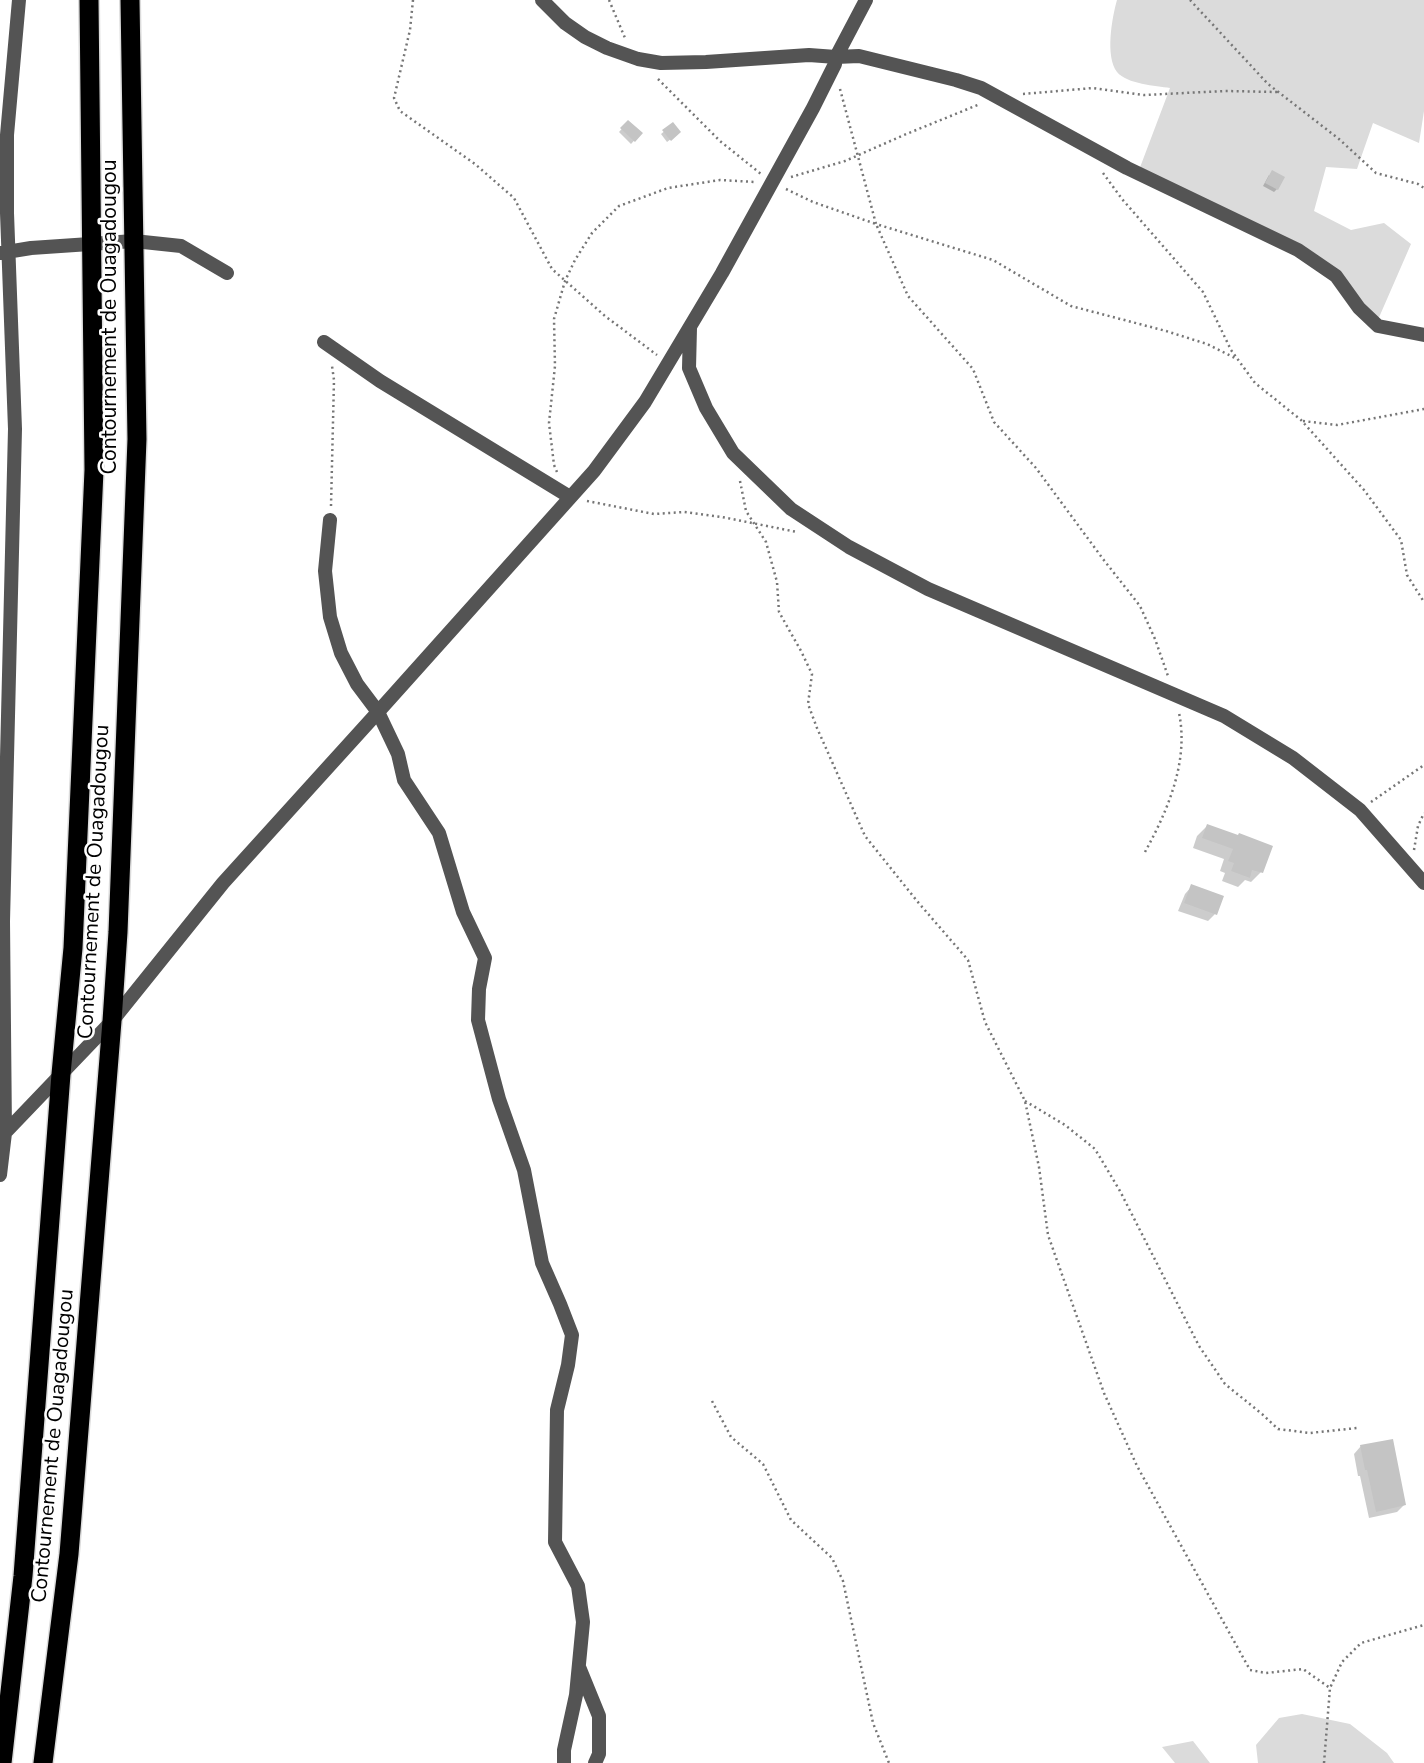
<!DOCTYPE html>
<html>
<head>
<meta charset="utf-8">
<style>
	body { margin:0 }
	canvas { display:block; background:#fff }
</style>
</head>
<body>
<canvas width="1424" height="1763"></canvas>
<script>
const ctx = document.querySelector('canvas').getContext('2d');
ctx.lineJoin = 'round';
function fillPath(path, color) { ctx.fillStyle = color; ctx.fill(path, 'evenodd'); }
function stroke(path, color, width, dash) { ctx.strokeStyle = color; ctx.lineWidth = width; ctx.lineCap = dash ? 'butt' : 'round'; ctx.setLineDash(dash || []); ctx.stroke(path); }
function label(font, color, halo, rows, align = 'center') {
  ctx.font = font + ' "Nunito Sans",sans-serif'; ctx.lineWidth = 5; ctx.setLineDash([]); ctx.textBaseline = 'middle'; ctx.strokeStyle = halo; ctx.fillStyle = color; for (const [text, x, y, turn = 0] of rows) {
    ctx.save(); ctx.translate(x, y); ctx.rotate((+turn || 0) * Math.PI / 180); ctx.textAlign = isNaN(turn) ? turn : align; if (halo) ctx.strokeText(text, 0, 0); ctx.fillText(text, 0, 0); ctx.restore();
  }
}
const green = new Path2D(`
	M 1117,0 L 1424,0 L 1424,111 L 1419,143 L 1373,123 L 1357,169 L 1326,167 L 1314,211 L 1351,230 L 1384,223 L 1411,244 L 1377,322 L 1341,283 L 1296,254 L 1136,178 L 1170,88 C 1156,86 1127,84 1117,72 C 1105,56 1112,18 1117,0 Z
	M 1302,1714 L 1350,1724 L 1387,1753 L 1394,1763 L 1258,1763 L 1256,1745 L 1279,1718 Z
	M 1193,1741 L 1210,1763 L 1175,1763 L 1162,1747 Z`);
const shadow = new Path2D(`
	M 628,122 L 641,133 L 631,144 L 619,132 Z
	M 673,124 L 676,135 L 667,142 L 661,134 Z
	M 1269,175 L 1277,189 L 1274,192 L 1263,186 Z
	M 1207,826 L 1261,872 L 1251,882 L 1245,880 L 1238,887 L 1222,881 L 1225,873 L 1220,871 L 1224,859 L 1193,848 L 1197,836 Z
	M 1192,886 L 1215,914 L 1208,921 L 1178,911 L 1185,894 Z
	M 1361,1446 L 1404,1505 L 1397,1512 L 1369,1518 L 1360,1476 L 1358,1476 L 1354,1454 Z`);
const building = new Path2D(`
	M 628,120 L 643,133 L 635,142 L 620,128 Z
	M 673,122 L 681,132 L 671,141 L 662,130 Z
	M 1272,170 L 1285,177 L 1278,190 L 1265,183 Z
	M 1207,824 L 1238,835 L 1239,833 L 1273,846 L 1263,873 L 1252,870 L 1250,878 L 1231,871 L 1234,863 L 1228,861 L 1233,849 L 1202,838 Z
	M 1191,884 L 1224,896 L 1217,915 L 1184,903 Z
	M 1393,1439 L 1406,1505 L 1376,1512 L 1367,1470 L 1365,1470 L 1360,1445 Z`);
const path = new Path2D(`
	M 413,0 L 410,30 L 394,98 L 400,111 L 475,164 L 514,198 L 552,269 L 605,316 L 657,355
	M 609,0 L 625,38
	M 1190,0 L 1268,84 L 1339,139 L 1376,173 L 1418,184 L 1424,188
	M 658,79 L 720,141 L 761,174
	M 840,89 L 876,224 L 993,260 L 1071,306 L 1166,331 L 1207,344 L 1235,358
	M 1023,94 L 1093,88 L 1144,95 L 1225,91 L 1278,92
	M 1103,173 L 1122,199 L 1203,292 L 1231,350 L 1255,383 L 1301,420 L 1364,490 L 1401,540 L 1407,575 L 1424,602
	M 791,177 L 845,161 L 904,135 L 980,104
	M 786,189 L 813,202 L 876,224 L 908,296 L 973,369 L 994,422 L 1036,468 L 1103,559 L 1140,606 L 1155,639 L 1168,676
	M 1303,421 L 1337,425 L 1424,409
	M 557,472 L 554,465 L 549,423 L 555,366 L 554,319 L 565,281 L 575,260 L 592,233 L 619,206 L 668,188 L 720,180 L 755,182
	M 740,481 L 746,511 L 766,542 L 777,582 L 779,612 L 801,651 L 812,674 L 808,704 L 817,728 L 865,836 L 917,901 L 968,960 L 985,1022 L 1025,1101 L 1039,1167 L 1048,1235 L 1104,1393 L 1137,1466 L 1250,1670 L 1266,1673 L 1303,1669 L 1330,1688
	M 587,501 L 654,514 L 684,512 L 722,517 L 797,532
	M 331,506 L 334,380 L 332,366
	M 1371,802 L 1424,765
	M 1414,850 L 1418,826 L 1424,813
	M 1145,852 C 1168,810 1189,761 1179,713
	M 1025,1101 L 1065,1125 L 1095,1149 L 1120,1191 L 1199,1346 L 1225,1384 L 1262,1414 L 1278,1429 L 1310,1433 L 1357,1428
	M 712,1401 L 731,1437 L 763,1464 L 791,1520 L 832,1558 L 843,1581 L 873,1723 L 889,1763
	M 1324,1763 L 1330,1688 L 1342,1662 L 1361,1643 L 1424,1625`);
const minor = new Path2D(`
	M 542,0 L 565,23 L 585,37 L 607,48 L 638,59 L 661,63 L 706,62 L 809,55 L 836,57 L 859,56 L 956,80 L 981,88 L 1127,168 L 1298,250 L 1336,276 L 1359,308 L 1378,326 L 1424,335
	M 0,253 L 31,248 L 134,241 L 181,246 L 227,273
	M 690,328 L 689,368 L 706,408 L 733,453 L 791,509 L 849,547 L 928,589 L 1224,716 L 1293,758 L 1360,810 L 1424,883
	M 324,342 L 380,381 L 570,497
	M 330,520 L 325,571 L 330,617 L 341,653 L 357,684 L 378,712 L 398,754 L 404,780 L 439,833 L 463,912 L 485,958 L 479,989 L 478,1020 L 499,1099 L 524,1170 L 542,1263 L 560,1304 L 572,1335 L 568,1365 L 557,1410 L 555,1542 L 578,1586 L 583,1622 L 576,1695 L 564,1750 L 564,1763
	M 0,1138 L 112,1021 L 223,883 L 378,712 L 594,471 L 645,402 L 722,273 L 813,108 L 835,64 L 836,57 L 866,0
	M 0,1175 L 5,1133 L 3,921 L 15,429 L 7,213 L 7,135 L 19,0
	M 579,1667 L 599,1716 L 599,1754 L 595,1763`);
const trunk = new Path2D(`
	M 2,1763 L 23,1576 L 61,1074 L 73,948 L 94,470 L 89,0
	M 43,1763 L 69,1554 L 112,1021 L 118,932 L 137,439 L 130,0`);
const streetNames = [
	["Contournement de Ouagadougou",111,317,-90],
	["Contournement de Ouagadougou",95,882,-87],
	["Contournement de Ouagadougou",54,1446,-85]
];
fillPath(green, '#dbdbdb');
fillPath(shadow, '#0003');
fillPath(building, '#c4c4c4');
stroke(trunk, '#dbdbdb', 22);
stroke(path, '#767676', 2.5, [2, 3.5]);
stroke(minor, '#545454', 14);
stroke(trunk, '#000', 19);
label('21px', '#000', '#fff', streetNames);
</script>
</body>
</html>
